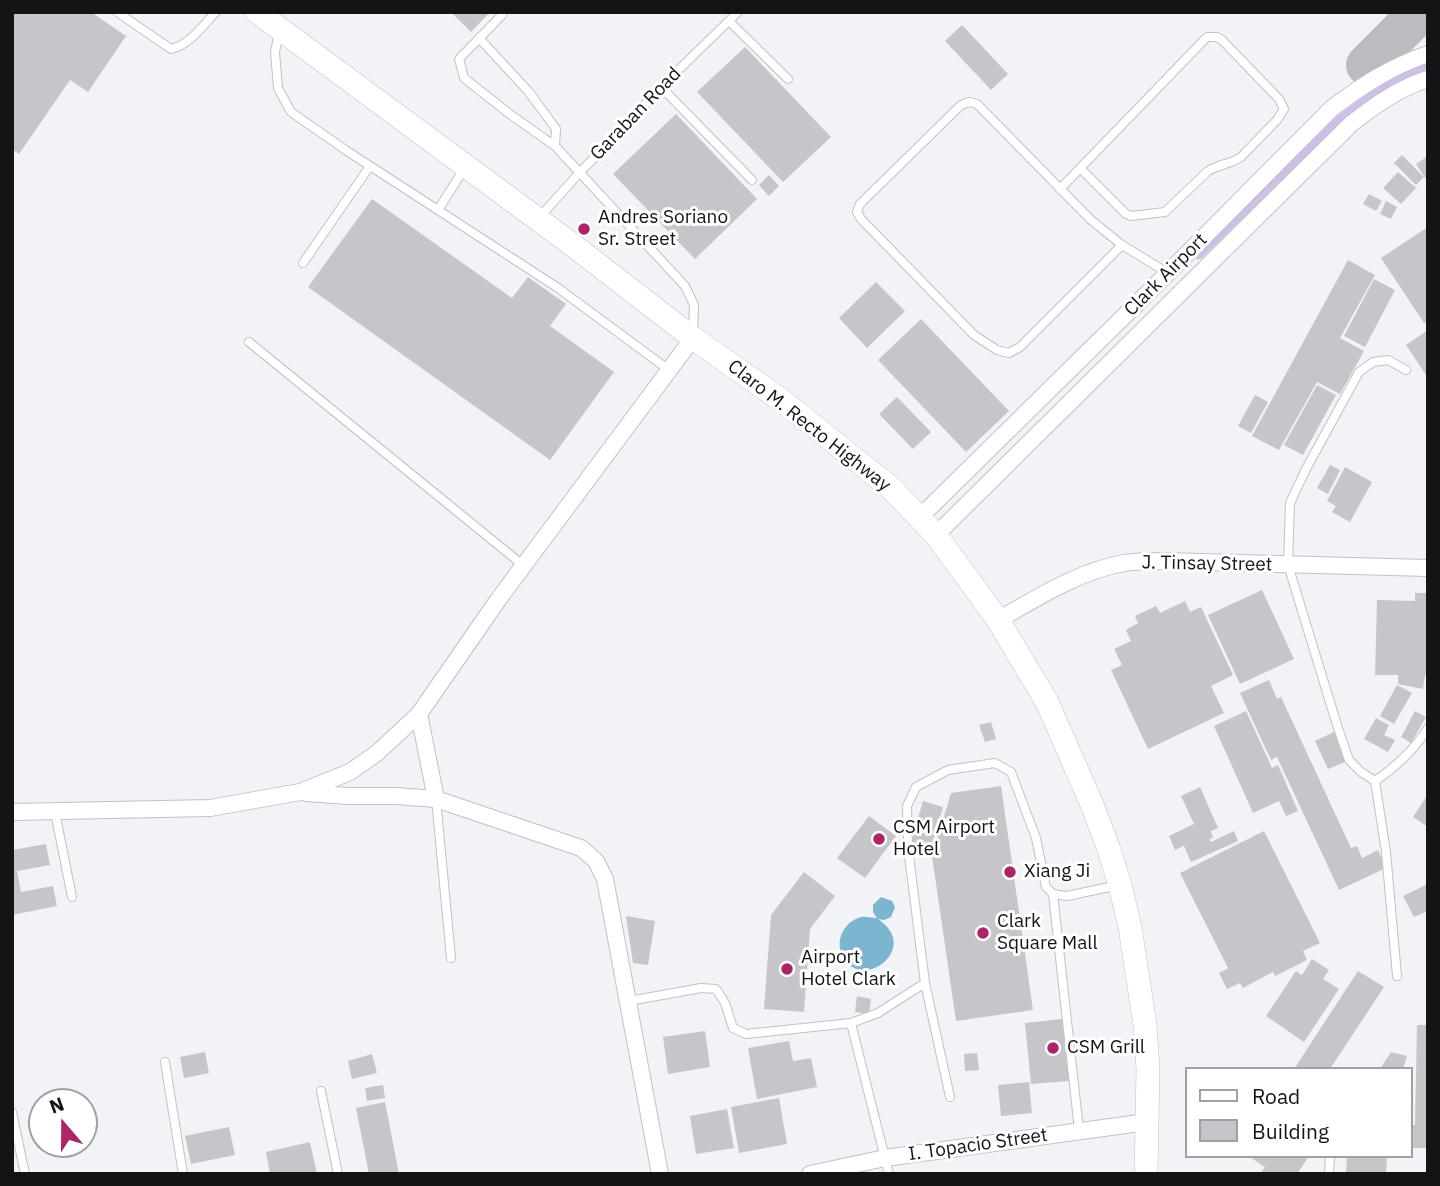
<!DOCTYPE html>
<html>
<head>
<meta charset="utf-8">
<style>
	body { margin:0 }
	#map { position:relative; width:1440px; height:1186px; overflow:hidden; background:#f1f3f7; font-family:"IBM Plex Sans",sans-serif }
	canvas { display:block }
	.frame { position:absolute; inset:0; border:14px solid #131415; pointer-events:none }
	.legend { position:absolute; left:1185px; top:1067px; width:228px; height:91px; box-sizing:border-box; background:#fff; border:2px solid #a1a1a1; margin:0; padding:9px 12px; list-style:none; font-size:21px; color:#131415 }
	.legend li { display:flex; align-items:center; gap:14px; height:35px }
	.legend b { width:35px; border:2px solid #a1a1a1 }
	.north { position:absolute; left:28px; top:1088px; width:70px; height:70px; box-sizing:border-box; background:#fff; border:2px solid #a1a1a1; border-radius:50%; rotate:340deg; font-size:19px; font-weight:700; line-height:28px; text-align:center; color:#131415 }
	.north::after { content:''; display:block; margin:auto; width:24px; height:32px; background:#ae2567; clip-path:polygon(50% 0,100% 100%,50% 72%,0 100%) }
</style>
</head>
<body>
<div id="map">
<canvas width="1440" height="1186"></canvas>
<div class="frame"></div>
<ul class="legend">
<li><b style="height:9px;background:#fff"></b>Road</li>
<li><b style="height:19px;background:#c6c6ca"></b>Building</li>
</ul>
<div class="north">N</div>
</div>
<script>
const ctx = document.querySelector('canvas').getContext('2d');
ctx.lineJoin = 'round';
function fillPath(path, color) { ctx.fillStyle = color; ctx.fill(path, 'evenodd'); }
function stroke(path, color, width, dash) { ctx.strokeStyle = color; ctx.lineWidth = width; ctx.lineCap = dash ? 'butt' : 'round'; ctx.setLineDash(dash || []); ctx.stroke(path); }
function label(font, color, halo, rows, align = 'center') {
  ctx.font = font + ' "IBM Plex Sans",sans-serif'; ctx.lineWidth = 6; ctx.setLineDash([]); ctx.textBaseline = 'middle'; ctx.strokeStyle = halo; ctx.fillStyle = color; for (const [text, x, y, turn = 0] of rows) {
    ctx.save(); ctx.translate(x, y); ctx.rotate((+turn || 0) * Math.PI / 180); ctx.textAlign = isNaN(turn) ? turn : align; if (halo) ctx.strokeText(text, 0, 0); ctx.fillText(text, 0, 0); ctx.restore();
  }
}
const green = new Path2D(`
	M 1428,62 L 1428,69 L 1388,88 L 1352,113 L 1202,258 L 1197,260 L 1195,254 L 1337,116 L 1379,85 Z`);
const water = new Path2D(`
	M 881,897 L 892,901 L 895,907 L 891,917 L 884,920 L 878,919 C 924,950 856,996 841,952 C 836,937 846,921 861,917 C 866,916 872,918 877,918 L 873,912 L 873,905 Z`);
const taxiway = new Path2D(`
	M 1367,65 L 1420,12`);
const building = new Path2D(`
	M 12,12 L 91,12 L 126,36 L 88,92 L 70,80 L 19,154 L 12,149 Z
	M 451,12 L 490,12 L 471,32 Z
	M 962,25 L 1008,74 L 991,90 L 945,41 Z
	M 745,47 L 831,137 L 783,182 L 697,92 Z
	M 676,114 L 757,199 L 695,259 L 613,174 Z
	M 1402,155 L 1424,177 L 1416,185 L 1394,163 Z
	M 1428,156 L 1428,182 L 1416,164 Z
	M 1398,172 L 1416,188 L 1401,204 L 1383,188 Z
	M 769,175 L 779,186 L 769,196 L 759,185 Z
	M 1369,194 L 1382,201 L 1376,211 L 1363,204 Z
	M 372,199 L 512,298 L 528,277 L 566,304 L 550,326 L 614,372 L 550,460 L 308,287 Z
	M 1386,201 L 1397,207 L 1391,219 L 1380,214 Z
	M 1428,227 L 1428,321 L 1424,323 L 1381,258 Z
	M 1348,260 L 1375,275 L 1340,338 L 1364,351 L 1340,394 L 1317,382 L 1279,450 L 1252,436 Z
	M 1374,279 L 1395,290 L 1365,347 L 1344,336 Z
	M 876,282 L 905,311 L 867,348 L 839,318 Z
	M 921,319 L 1009,411 L 966,452 L 878,360 Z
	M 1428,330 L 1428,378 L 1406,345 Z
	M 1317,385 L 1336,395 L 1303,455 L 1284,445 Z
	M 1255,395 L 1268,402 L 1251,433 L 1238,426 Z
	M 897,397 L 931,432 L 913,449 L 879,414 Z
	M 1330,465 L 1340,470 L 1328,494 L 1317,488 Z
	M 1345,467 L 1372,482 L 1350,522 L 1332,512 L 1336,506 L 1327,501 Z
	M 1262,590 L 1294,659 L 1240,684 L 1208,615 Z
	M 1415,593 L 1428,593 L 1428,675 L 1425,675 L 1423,689 L 1398,684 L 1398,675 L 1375,675 L 1377,600 L 1415,601 Z
	M 1185,601 L 1190,612 L 1201,607 L 1233,675 L 1211,686 L 1224,713 L 1148,749 L 1111,670 L 1122,665 L 1114,649 L 1131,641 L 1126,630 L 1138,623 L 1135,616 L 1156,606 L 1160,613 Z
	M 1269,680 L 1277,699 L 1281,697 L 1351,848 L 1357,846 L 1362,858 L 1378,850 L 1386,868 L 1339,890 L 1277,757 L 1271,760 L 1240,693 Z
	M 1397,685 L 1412,693 L 1394,724 L 1380,716 Z
	M 1246,711 L 1272,768 L 1278,765 L 1298,811 L 1286,816 L 1279,801 L 1253,813 L 1214,726 Z
	M 1415,711 L 1426,717 L 1411,743 L 1401,737 Z
	M 1376,718 L 1389,725 L 1384,735 L 1395,740 L 1388,752 L 1364,739 Z
	M 991,722 L 996,739 L 985,742 L 979,725 Z
	M 1334,732 L 1347,761 L 1328,769 L 1315,741 Z
	M 1001,786 L 1033,1010 L 956,1021 L 932,856 L 951,793 Z
	M 1200,787 L 1218,828 L 1211,831 L 1213,838 L 1209,839 L 1211,842 L 1234,831 L 1238,841 L 1191,862 L 1184,846 L 1175,850 L 1169,836 L 1194,824 L 1181,796 Z
	M 1428,794 L 1428,827 L 1413,817 Z
	M 923,801 L 943,807 L 931,848 L 911,842 Z
	M 869,816 L 896,836 L 865,878 L 837,858 Z
	M 1264,831 L 1320,943 L 1303,951 L 1307,960 L 1275,976 L 1273,972 L 1243,988 L 1240,983 L 1227,989 L 1219,973 L 1228,968 L 1180,873 Z
	M 46,844 L 50,865 L 17,871 L 21,892 L 53,886 L 57,906 L 12,915 L 12,850 Z
	M 804,872 L 835,896 L 810,929 L 804,1012 L 764,1009 L 771,915 Z
	M 1428,884 L 1428,911 L 1414,917 L 1403,896 Z
	M 626,916 L 655,921 L 648,965 L 633,963 Z
	M 1312,959 L 1329,970 L 1323,979 L 1339,989 L 1304,1042 L 1266,1016 L 1296,971 L 1302,975 Z
	M 1358,971 L 1384,987 L 1330,1069 L 1294,1069 Z
	M 857,996 L 871,999 L 869,1014 L 855,1012 Z
	M 1062,1019 L 1069,1081 L 1031,1084 L 1025,1023 Z
	M 1417,1025 L 1428,1025 L 1428,1148 L 1410,1148 L 1410,1125 L 1415,1125 Z
	M 705,1031 L 710,1067 L 668,1074 L 663,1037 Z
	M 789,1041 L 793,1061 L 811,1058 L 817,1087 L 757,1099 L 748,1048 Z
	M 205,1052 L 209,1073 L 184,1078 L 180,1057 Z
	M 1391,1052 L 1407,1056 L 1403,1069 L 1380,1069 Z
	M 977,1053 L 979,1070 L 965,1071 L 964,1054 Z
	M 372,1054 L 377,1073 L 352,1079 L 348,1061 Z
	M 1029,1082 L 1032,1113 L 1001,1116 L 998,1085 Z
	M 383,1085 L 385,1098 L 367,1101 L 365,1088 Z
	M 779,1098 L 787,1144 L 739,1153 L 731,1107 Z
	M 385,1102 L 399,1174 L 369,1174 L 356,1108 Z
	M 727,1109 L 734,1148 L 696,1154 L 690,1116 Z
	M 229,1127 L 235,1155 L 191,1164 L 185,1136 Z
	M 310,1142 L 317,1174 L 270,1174 L 266,1152 Z
	M 1248,1156 L 1309,1156 L 1297,1174 L 1260,1174 L 1265,1167 Z
	M 1347,1156 L 1387,1156 L 1386,1174 L 1346,1174 Z`);
const lane = new Path2D(`
	M 117,12 L 171,49 C 190,45 203,25 216,12
	M 502,15 L 459,59 L 464,78 L 511,115 L 555,146 L 685,286 L 694,305 L 693,335
	M 729,21 L 788,79
	M 279,32 L 275,52 L 278,88 L 291,112 L 347,151 L 438,210
	M 479,38 L 528,91 L 548,118 L 556,129 L 555,146
	M 661,87 L 752,180
	M 464,169 L 438,210 L 558,288 L 669,370
	M 1060,189 L 1207,37 L 1217,37 L 1222,40 L 1279,99 L 1284,109 L 1277,120 L 1241,157 C 1231,164 1219,164 1208,171 L 1165,212 L 1131,216 L 1126,214 L 1081,169
	M 538,219 L 580,172 L 617,135 L 661,87 L 738,12
	M 1122,245 L 1020,347 L 1009,353 L 997,350 L 974,335 L 861,219 L 857,212 L 860,204 L 961,105 L 969,102 L 977,104 L 1091,220 L 1122,245 L 1168,273
	M 303,263 L 370,166
	M 249,342 L 524,566
	M 1375,781 C 1397,766 1414,750 1428,728
	M 436,799 L 451,958
	M 55,812 L 72,897
	M 1053,894 L 1079,1130
	M 1397,976 L 1386,852 L 1375,781 L 1361,772 L 1349,760 L 1337,725 L 1288,565 L 1290,503 L 1306,469 L 1359,372 L 1373,362 L 1388,360 L 1406,370
	M 629,1001 L 701,988 L 716,989 L 725,1003 L 733,1028 L 746,1034 L 851,1023
	M 165,1062 L 183,1174
	M 321,1091 L 338,1174
	M 950,1097 L 925,983 L 908,848 L 907,806 L 916,787 L 948,770 L 995,763 L 1011,772 L 1036,838 L 1046,887 L 1053,894 L 1067,896 L 1119,885
	M 12,1112 L 25,1174
	M 889,1174 L 851,1023 L 878,1013 L 925,983
	M 1329,1174 L 1330,1156`);
const street = new Path2D(`
	M 919,518 L 1168,273 L 1332,108 C 1363,85 1390,67 1428,54
	M 936,535 L 1351,124 C 1374,106 1399,88 1428,79
	M 998,620 C 1037,598 1079,571 1124,563 C 1137,561 1150,561 1163,561 L 1428,568
	M 419,714 L 436,799
	M 306,793 L 348,796 L 396,796 L 436,799 L 581,848 L 596,861 L 605,879 L 660,1174
	M 12,812 L 210,808 L 300,792 L 350,772 L 377,753 L 419,714 L 498,600 L 693,338
	M 810,1174 L 885,1158 L 1147,1122`);
const secondary = new Path2D(`
	M 257,12 L 570,243 L 693,338 L 784,402 L 891,488 L 936,535 L 998,620 L 1047,702 L 1093,807 L 1108,847 L 1120,885 L 1130,927 L 1145,1025 L 1148,1069 L 1146,1174`);
const markers = [
	[584,229,7,"#ae2567"],
	[879,839,7,"#ae2567"],
	[1010,872,7,"#ae2567"],
	[983,933,7,"#ae2567"],
	[787,969,7,"#ae2567"],
	[1053,1048,7,"#ae2567"]
];
const streetNames = [
	["Garaban Road",636,114,-46],
	["Clark Airport",1166,275,-45],
	["Claro M. Recto Highway",809,426,38],
	["J. Tinsay Street",1207,564,1],
	["I. Topacio Street",978,1145,-8]
];
const poiNames = [
	["Andres Soriano",598,218],
	["Sr. Street",598,240],
	["CSM Airport",893,828],
	["Hotel",893,850],
	["Xiang Ji",1024,872],
	["Clark",997,922],
	["Square Mall",997,944],
	["Airport",801,958],
	["Hotel Clark",801,980],
	["CSM Grill",1067,1048]
];
fillPath(green, '#cdbfe8');
fillPath(water, '#7bb5cf');
stroke(taxiway, '#bbbcc0', 42);
fillPath(building, '#c6c6ca');
stroke(lane, '#bfc2c6', 10);
stroke(street, '#bfc2c6', 18);
stroke(secondary, '#bfc2c6', 24);
stroke(lane, '#fff', 8);
stroke(street, '#fff', 16);
stroke(secondary, '#fff', 23);
for (const [x, y, r, color] of markers) { const dot = new Path2D(); dot.arc(x, y, r, 0, 2 * Math.PI); ctx.fillStyle = color; ctx.fill(dot); stroke(dot, '#fff', 2.5); }
label('19px', '#131415', '#fff', streetNames);
label('19px', '#131415', '#fff', poiNames, 'left');
</script>
</body>
</html>
